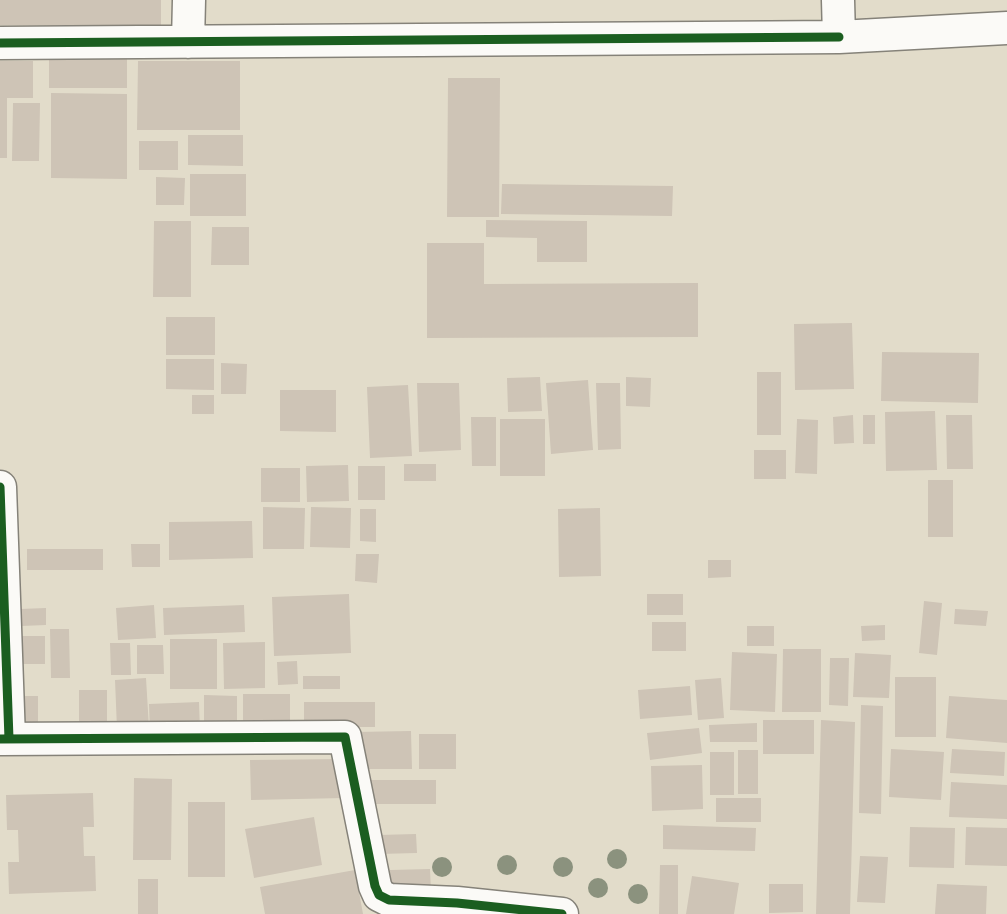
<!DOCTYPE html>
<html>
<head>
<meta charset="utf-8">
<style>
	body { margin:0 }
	canvas { display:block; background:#e2dcca }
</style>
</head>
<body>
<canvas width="1007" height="914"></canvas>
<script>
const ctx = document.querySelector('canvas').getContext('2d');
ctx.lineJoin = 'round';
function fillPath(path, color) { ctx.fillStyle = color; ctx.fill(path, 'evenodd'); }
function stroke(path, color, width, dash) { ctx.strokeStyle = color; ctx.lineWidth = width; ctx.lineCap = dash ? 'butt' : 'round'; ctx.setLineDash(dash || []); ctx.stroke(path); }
const building = new Path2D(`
	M 0,0 L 161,0 L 161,26 L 0,25 Z
	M 49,58 L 127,59 L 127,88 L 49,88 Z
	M 0,61 L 33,61 L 33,98 L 7,98 L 7,158 L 0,158 Z
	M 138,61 L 240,61 L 240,130 L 137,130 Z
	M 448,78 L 500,78 L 499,217 L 447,217 Z
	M 51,93 L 127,94 L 127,179 L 51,178 Z
	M 13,103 L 40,103 L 39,161 L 12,161 Z
	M 188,135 L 243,135 L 243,166 L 188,165 Z
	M 139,141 L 178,141 L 178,170 L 139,170 Z
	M 190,174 L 246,174 L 246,216 L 190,216 Z
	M 156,177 L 185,178 L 184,205 L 156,205 Z
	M 502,184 L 673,186 L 672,216 L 501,214 Z
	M 486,220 L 587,221 L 587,262 L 537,262 L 537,238 L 486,237 Z
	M 154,221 L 191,221 L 191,297 L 153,297 Z
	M 212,227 L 249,227 L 249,265 L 211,265 Z
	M 427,243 L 484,243 L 484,284 L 698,283 L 698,337 L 427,338 Z
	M 166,317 L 215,317 L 215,355 L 166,355 Z
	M 852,323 L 854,389 L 795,390 L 794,324 Z
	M 882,352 L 979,353 L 978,403 L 881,401 Z
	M 166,359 L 214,359 L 214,390 L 166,389 Z
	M 221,363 L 247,364 L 246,394 L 221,394 Z
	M 757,372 L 781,372 L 781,435 L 757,435 Z
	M 540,377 L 542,411 L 508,412 L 507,378 Z
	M 626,377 L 651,378 L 650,407 L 626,406 Z
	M 588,380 L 593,450 L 551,454 L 546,383 Z
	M 417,383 L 459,383 L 461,450 L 419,452 Z
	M 596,383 L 620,383 L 621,449 L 598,450 Z
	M 408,385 L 412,456 L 370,458 L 367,387 Z
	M 280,390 L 336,390 L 336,432 L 280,431 Z
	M 192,395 L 214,395 L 214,414 L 192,414 Z
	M 935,411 L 937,470 L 886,471 L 885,412 Z
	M 853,415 L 854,443 L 834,444 L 833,417 Z
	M 863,415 L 875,415 L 875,444 L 863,444 Z
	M 946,415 L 972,415 L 973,469 L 947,469 Z
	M 471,417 L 496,417 L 496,466 L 472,466 Z
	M 500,419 L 545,419 L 545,476 L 500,476 Z
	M 797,419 L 818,420 L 817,474 L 795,473 Z
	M 754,450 L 786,450 L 786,479 L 754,479 Z
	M 404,464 L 436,464 L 436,481 L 404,481 Z
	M 348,465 L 349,501 L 307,502 L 306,466 Z
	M 358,466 L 385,466 L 385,500 L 358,500 Z
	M 261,468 L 300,468 L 300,502 L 261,502 Z
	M 928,480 L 953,480 L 953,537 L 928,537 Z
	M 263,507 L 305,508 L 304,549 L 263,549 Z
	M 311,507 L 351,508 L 350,548 L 310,547 Z
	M 600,508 L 601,576 L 559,577 L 558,509 Z
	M 360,509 L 376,509 L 376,542 L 360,541 Z
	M 252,521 L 253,558 L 169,560 L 169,522 Z
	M 131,544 L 160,544 L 160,567 L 132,567 Z
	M 27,549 L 103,549 L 103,570 L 27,570 Z
	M 356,554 L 379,554 L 377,583 L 355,581 Z
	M 708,560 L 731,560 L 731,577 L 708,578 Z
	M 349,594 L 351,653 L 274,656 L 272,597 Z
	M 647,594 L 683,594 L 683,615 L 647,615 Z
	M 924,601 L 942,603 L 937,655 L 919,653 Z
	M 154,605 L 156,638 L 118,640 L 116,608 Z
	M 244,605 L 245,632 L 164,635 L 163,608 Z
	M 46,608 L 46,625 L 21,626 L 20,609 Z
	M 955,609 L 988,611 L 986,626 L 954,624 Z
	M 652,622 L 686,622 L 686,651 L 652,651 Z
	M 885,625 L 885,640 L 862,641 L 861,626 Z
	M 747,626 L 774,626 L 774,646 L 747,646 Z
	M 50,629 L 69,629 L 70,678 L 51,678 Z
	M 15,636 L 45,636 L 45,664 L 15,664 Z
	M 170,639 L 217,639 L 217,689 L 170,689 Z
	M 265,642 L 265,688 L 224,689 L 223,643 Z
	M 110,643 L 130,643 L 131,675 L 111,675 Z
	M 137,645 L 163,645 L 164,674 L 137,674 Z
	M 783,649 L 821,649 L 821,712 L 782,712 Z
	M 732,652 L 777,654 L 775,712 L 730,710 Z
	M 855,653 L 891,655 L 889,698 L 853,697 Z
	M 830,658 L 849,658 L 848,706 L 829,705 Z
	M 297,661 L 298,684 L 278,685 L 277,662 Z
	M 303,676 L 340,676 L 340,689 L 303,689 Z
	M 895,677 L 936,677 L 936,737 L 895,737 Z
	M 146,678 L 149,728 L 117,729 L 115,680 Z
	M 721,678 L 724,718 L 698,720 L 695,680 Z
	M 690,686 L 692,715 L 640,719 L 638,690 Z
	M 79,690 L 107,690 L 107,728 L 79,728 Z
	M 243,694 L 290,694 L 290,725 L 243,725 Z
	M 204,695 L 237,696 L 237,733 L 204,732 Z
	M 19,696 L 38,696 L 38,730 L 19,730 Z
	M 949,696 L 1007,700 L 1007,743 L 946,738 Z
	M 199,702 L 200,731 L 150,733 L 149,704 Z
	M 304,702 L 375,702 L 375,727 L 304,727 Z
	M 861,705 L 883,706 L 881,814 L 859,813 Z
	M 763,720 L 814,720 L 814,754 L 763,754 Z
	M 821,720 L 855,722 L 850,914 L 816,914 Z
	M 757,723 L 757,742 L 710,742 L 709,725 Z
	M 699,728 L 702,753 L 650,760 L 647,733 Z
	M 411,731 L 412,769 L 356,769 L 355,732 Z
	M 419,734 L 456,734 L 456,769 L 419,769 Z
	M 891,749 L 944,752 L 941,800 L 889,797 Z
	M 952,749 L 1005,752 L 1004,776 L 950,773 Z
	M 738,750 L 758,750 L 758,794 L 738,794 Z
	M 710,752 L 734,752 L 734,795 L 710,795 Z
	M 343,759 L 344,798 L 251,800 L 250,760 Z
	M 702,765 L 703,809 L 652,811 L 651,766 Z
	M 134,778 L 172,779 L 171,860 L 133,860 Z
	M 365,780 L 436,780 L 436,804 L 365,804 Z
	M 951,782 L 1007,785 L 1007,819 L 949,817 Z
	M 93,793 L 94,827 L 83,827 L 84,856 L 95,856 L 96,891 L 9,894 L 8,862 L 19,862 L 18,830 L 7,830 L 6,795 Z
	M 716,798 L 761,798 L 761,822 L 716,822 Z
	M 188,802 L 225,802 L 225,877 L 188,877 Z
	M 314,817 L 322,865 L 254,878 L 245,829 Z
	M 663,825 L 756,828 L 755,851 L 663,849 Z
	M 910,827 L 955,828 L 954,868 L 909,867 Z
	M 966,827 L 1007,828 L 1007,866 L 965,865 Z
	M 416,834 L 417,853 L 379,854 L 378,835 Z
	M 860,856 L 888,857 L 885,903 L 857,902 Z
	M 660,865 L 678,865 L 678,914 L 659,914 Z
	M 430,869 L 431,892 L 391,892 L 390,870 Z
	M 355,870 L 363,914 L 265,914 L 260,887 Z
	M 692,876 L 739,883 L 734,914 L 686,914 Z
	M 138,879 L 158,879 L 158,914 L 138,914 Z
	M 769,884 L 803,884 L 803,912 L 769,913 Z
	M 937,884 L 987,886 L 986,914 L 935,914 Z`);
const minor = new Path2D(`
	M 838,0 L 839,37 L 1007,28
	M 188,42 L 189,0
	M 0,43 L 839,37
	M 0,487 L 9,739
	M 0,739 L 345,737 L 375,886 L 379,895 L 389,900 L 457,903 L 562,914`);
const cycleway = new Path2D(`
	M 0,43 L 839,37
	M 0,487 L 9,739
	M 0,739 L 345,737 L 375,886 L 379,895 L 389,900 L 457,903 L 562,914`);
const trees = [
	[617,859],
	[507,865],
	[442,867],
	[563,867],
	[598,888],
	[638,894]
];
fillPath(building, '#cec4b6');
stroke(minor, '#858279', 35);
stroke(minor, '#fbfaf7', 32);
stroke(cycleway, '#1b5e20', 9);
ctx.fillStyle = '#8b927e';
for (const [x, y] of trees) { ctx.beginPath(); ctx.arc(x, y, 10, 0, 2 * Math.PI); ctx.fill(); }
</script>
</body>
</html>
